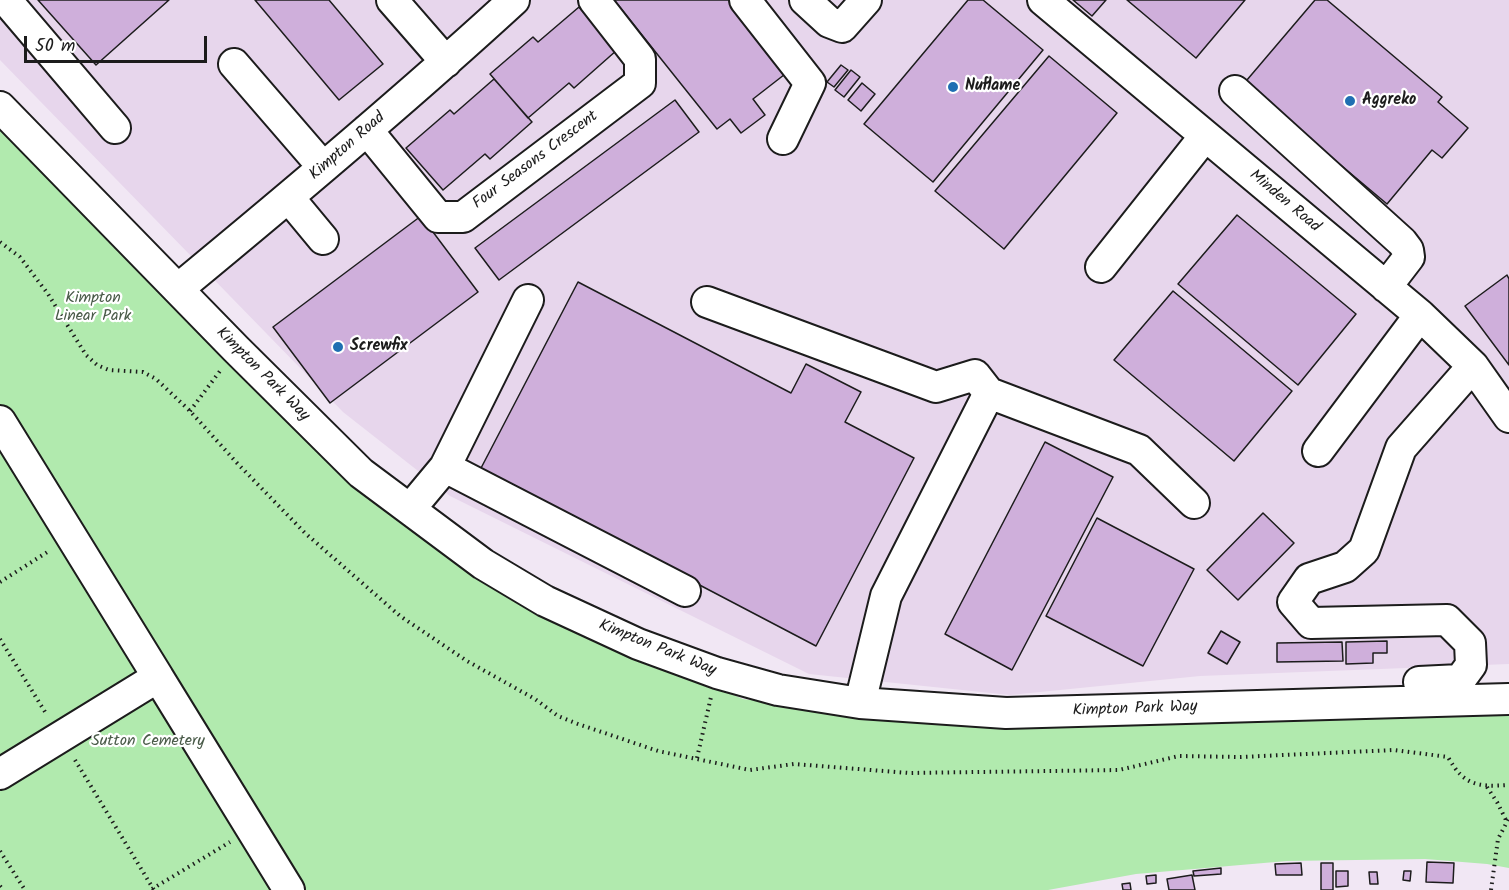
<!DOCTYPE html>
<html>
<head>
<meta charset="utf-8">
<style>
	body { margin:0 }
	#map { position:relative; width:1509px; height:890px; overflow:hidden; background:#f1e7f4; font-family:Kalam,sans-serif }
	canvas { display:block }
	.scale { position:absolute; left:24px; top:36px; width:183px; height:27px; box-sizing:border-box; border:3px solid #1c1c1c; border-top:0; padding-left:8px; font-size:18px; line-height:21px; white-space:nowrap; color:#1c1c1c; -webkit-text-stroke:4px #fff; paint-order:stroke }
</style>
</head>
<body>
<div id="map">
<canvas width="1509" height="890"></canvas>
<div class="scale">50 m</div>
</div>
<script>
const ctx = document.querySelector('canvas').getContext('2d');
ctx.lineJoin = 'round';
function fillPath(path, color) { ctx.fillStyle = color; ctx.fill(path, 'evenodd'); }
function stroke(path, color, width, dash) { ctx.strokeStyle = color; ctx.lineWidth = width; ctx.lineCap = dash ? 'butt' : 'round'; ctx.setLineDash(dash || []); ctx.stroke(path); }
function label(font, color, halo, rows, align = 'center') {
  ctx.font = font + ' Kalam,sans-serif'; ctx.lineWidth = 4.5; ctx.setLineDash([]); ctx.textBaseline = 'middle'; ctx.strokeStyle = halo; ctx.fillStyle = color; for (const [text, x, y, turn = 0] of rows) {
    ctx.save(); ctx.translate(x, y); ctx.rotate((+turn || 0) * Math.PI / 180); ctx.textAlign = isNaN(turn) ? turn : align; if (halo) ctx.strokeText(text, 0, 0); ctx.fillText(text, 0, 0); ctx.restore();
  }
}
const built = new Path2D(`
	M 0,0 L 1509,0 L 1509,664 L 1200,676 L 1010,695 L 809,674 L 450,496 L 343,412 L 0,60 Z`);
const green = new Path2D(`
	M 0,111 L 321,448 L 532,609 L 743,699 L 887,718 L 1509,703 L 1509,868 L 1487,864 L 1425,859 L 1287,861 L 1136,874 L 1048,890 L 0,890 Z`);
const building = new Path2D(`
	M 38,0 L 169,0 L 96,65 Z
	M 255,0 L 329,0 L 383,64 L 339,100 Z
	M 614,0 L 732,0 L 789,71 L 753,99 L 765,115 L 741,133 L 730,119 L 717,129 Z
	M 968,0 L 983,0 L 1043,50 L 933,182 L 864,124 Z
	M 1073,0 L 1106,0 L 1092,16 Z
	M 1127,0 L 1245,0 L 1196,58 Z
	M 1315,0 L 1327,0 L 1442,97 L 1438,102 L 1468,128 L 1442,158 L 1432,150 L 1387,204 L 1274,109 L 1241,87 Z
	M 579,7 L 617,50 L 574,88 L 569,83 L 528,118 L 490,74 L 533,37 L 538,42 Z
	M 1049,56 L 1117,113 L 1004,249 L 935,191 Z
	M 841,65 L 848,70 L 834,87 L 827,82 Z
	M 851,70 L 860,77 L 844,97 L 835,90 Z
	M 494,79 L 532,122 L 490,159 L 485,154 L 443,190 L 406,148 L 450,110 L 454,114 Z
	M 862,83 L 875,94 L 861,111 L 848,100 Z
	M 675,100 L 699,132 L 499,280 L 475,248 Z
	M 1237,215 L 1356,314 L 1298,385 L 1178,284 Z
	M 421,216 L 478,292 L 330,403 L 273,327 Z
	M 1507,275 L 1509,279 L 1509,365 L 1465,306 Z
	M 578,282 L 791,393 L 806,364 L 861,392 L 845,422 L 914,458 L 816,646 L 480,470 Z
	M 1173,291 L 1292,391 L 1234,461 L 1114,360 Z
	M 1045,442 L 1113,477 L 1012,670 L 945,634 Z
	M 1263,513 L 1294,543 L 1238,600 L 1207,570 Z
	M 1097,518 L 1194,569 L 1143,666 L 1046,616 Z
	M 1221,631 L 1240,642 L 1227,664 L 1208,653 Z
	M 1387,641 L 1387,653 L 1373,653 L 1373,663 L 1346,664 L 1346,642 Z
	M 1342,642 L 1343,661 L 1277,662 L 1277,643 Z
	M 1427,862 L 1454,863 L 1453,883 L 1426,882 Z
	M 1301,863 L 1302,875 L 1276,875 L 1275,864 Z
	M 1321,863 L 1333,863 L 1333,890 L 1321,890 Z
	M 1221,868 L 1221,874 L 1194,876 L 1193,871 Z
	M 1336,871 L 1348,871 L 1348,886 L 1336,887 Z
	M 1404,871 L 1411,871 L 1410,881 L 1403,880 Z
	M 1369,872 L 1377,872 L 1378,884 L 1370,884 Z
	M 1156,875 L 1156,883 L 1147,884 L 1146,876 Z
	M 1192,875 L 1195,890 L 1169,890 L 1167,879 Z
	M 1130,883 L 1131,890 L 1123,890 L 1122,884 Z`);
const path = new Path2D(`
	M 0,242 L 20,257 L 48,294 L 86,355 L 97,365 L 109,370 L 143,372 L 156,379 L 190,411 L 237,463 L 305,533 L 400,616 L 467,661 L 535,699 L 558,716 L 578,724 L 658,751 L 750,770 L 794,764 L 909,773 L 1119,770 L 1179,756 L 1240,757 L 1394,750 L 1448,757 C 1464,786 1478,787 1509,785
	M 190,411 L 220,371
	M 0,582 L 49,551
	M 0,639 L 47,715
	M 697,758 L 711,697
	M 75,760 L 154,890
	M 1487,787 L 1497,802 L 1507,822
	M 0,851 L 25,890
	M 0,886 L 3,890
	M 152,889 L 230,842
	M 1491,890 L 1498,839 L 1509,818`);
const minor = new Path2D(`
	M 6,0 L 115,128
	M 392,0 L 446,62
	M 745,0 L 810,83 L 783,139
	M 805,0 L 829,22 L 842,27 L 866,0
	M 1043,0 L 1420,315 L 1473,366 L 1509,417
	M 234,64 L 323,167
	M 1235,91 L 1402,242 L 1408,250 L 1409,257 L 1386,287
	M 0,107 L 236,349 L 361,473 L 483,564 L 545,601 L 638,644 L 717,673 L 778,690 L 860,703 L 1006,713 L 1509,699
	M 367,130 L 438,217 L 463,217 L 640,83 L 640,59 L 594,0
	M 289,198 L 323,239
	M 1101,267 L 1205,136
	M 178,289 C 292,195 405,100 514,0
	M 707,302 L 936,387 L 975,375 L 989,393
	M 0,421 L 158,677
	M 1318,451 L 1420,315
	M 445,467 L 528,300
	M 410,509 L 445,467 L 685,591
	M 1419,682 L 1460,680 L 1471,665 L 1470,643 L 1447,620 L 1311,623 L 1293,602 L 1309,579 L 1345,567 L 1364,550 L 1401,448 L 1473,366
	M 860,703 L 886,596 L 989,393 L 1139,450 L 1194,503
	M 0,774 L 158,677 L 289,890`);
const markers = [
	[953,87,6,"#1f6fb2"],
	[1350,101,6,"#1f6fb2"],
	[338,347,6,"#1f6fb2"]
];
const poiNames = [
	["Nuflame",965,87],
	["Aggreko",1362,101],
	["Screwfix",350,347]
];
const streetNames = [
	["Kimpton Road",348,147,-41],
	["Four Seasons Crescent",536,161,-37],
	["Minden Road",1284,202,40],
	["Kimpton Park Way",262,375,45],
	["Kimpton Park Way",657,649,22],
	["Kimpton Park Way",1135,710,-2]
];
const parkNames = [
	["Kimpton",93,299],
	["Linear Park",93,317],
	["Sutton Cemetery",148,742]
];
fillPath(built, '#e7d6ec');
fillPath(green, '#b1eaae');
fillPath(building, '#cfafdb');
stroke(building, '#1c1c1c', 1.5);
stroke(minor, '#1c1c1c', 34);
stroke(path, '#1c1c1c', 4, [1.5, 4.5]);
stroke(minor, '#fff', 30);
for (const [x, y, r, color] of markers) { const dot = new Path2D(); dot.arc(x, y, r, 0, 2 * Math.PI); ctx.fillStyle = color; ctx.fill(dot); stroke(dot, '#fff', 2); }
label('bold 16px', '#1c1c1c', '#fff', poiNames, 'left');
label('16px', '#1c1c1c', '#fff', streetNames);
label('16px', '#495a48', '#fff', parkNames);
</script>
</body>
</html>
